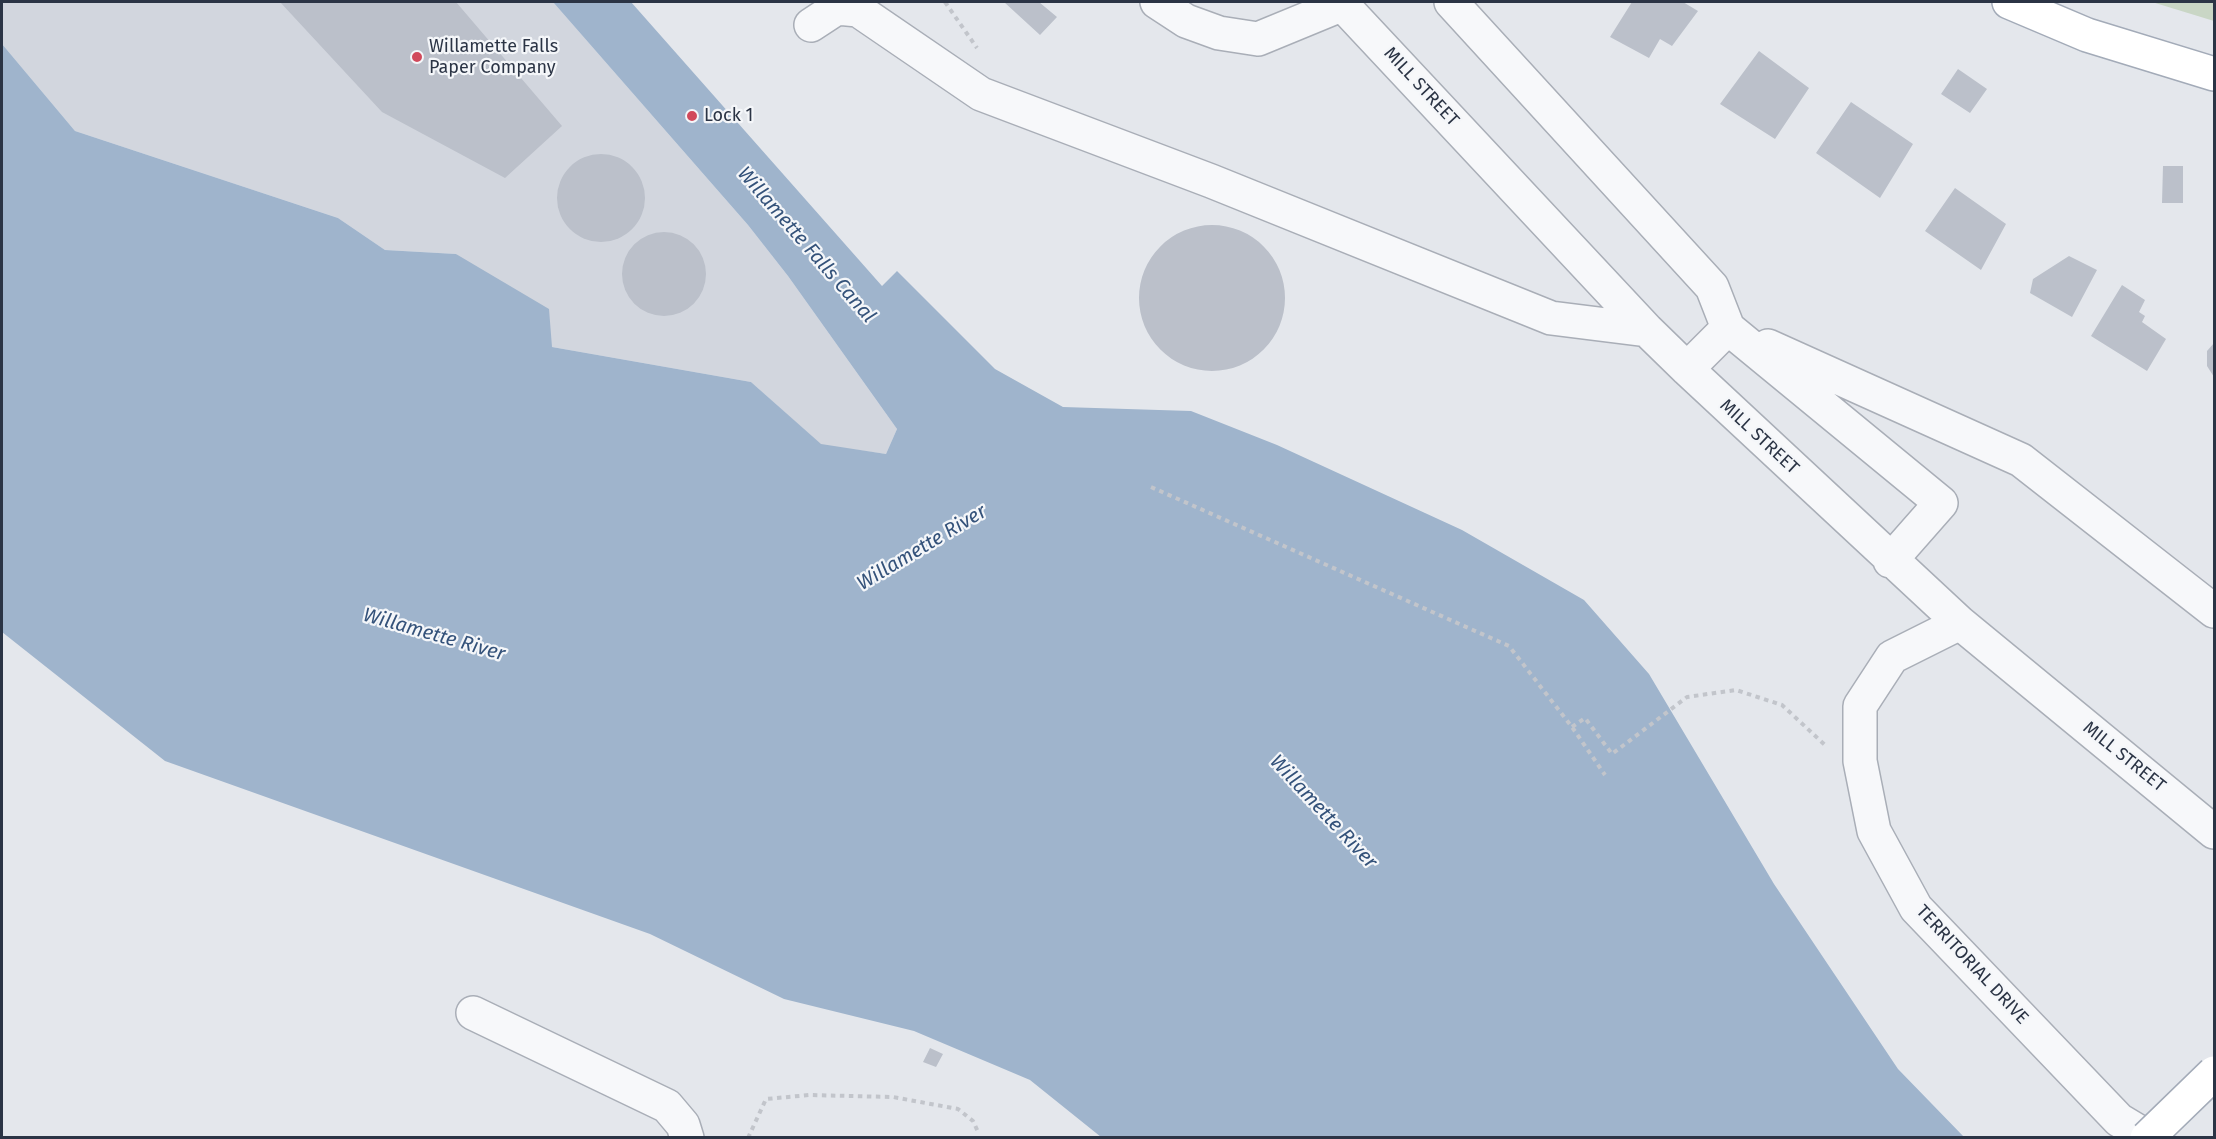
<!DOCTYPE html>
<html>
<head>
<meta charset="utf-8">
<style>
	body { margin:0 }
	#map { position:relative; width:2216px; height:1139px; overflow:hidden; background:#e4e7ec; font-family:"Fira Sans",sans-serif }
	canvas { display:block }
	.frame { position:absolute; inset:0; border:3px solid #2b3445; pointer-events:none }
</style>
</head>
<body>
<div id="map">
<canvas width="2216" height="1139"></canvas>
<div class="frame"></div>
</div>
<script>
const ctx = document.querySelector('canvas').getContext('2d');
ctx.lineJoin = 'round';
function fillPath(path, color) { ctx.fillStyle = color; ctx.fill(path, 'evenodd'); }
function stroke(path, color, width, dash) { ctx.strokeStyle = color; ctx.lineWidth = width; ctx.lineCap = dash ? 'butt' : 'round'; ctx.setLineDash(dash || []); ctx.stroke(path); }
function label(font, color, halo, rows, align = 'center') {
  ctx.font = font + ' "Fira Sans",sans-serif'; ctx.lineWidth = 4.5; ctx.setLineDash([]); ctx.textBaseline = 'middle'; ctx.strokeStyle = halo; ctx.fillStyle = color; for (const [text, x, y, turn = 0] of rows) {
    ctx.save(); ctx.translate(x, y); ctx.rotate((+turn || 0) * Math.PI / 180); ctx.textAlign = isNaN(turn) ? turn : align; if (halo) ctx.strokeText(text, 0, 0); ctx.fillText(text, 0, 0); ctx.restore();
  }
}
const built = new Path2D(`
	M 2,2 L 553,2 L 748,225 L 788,276 L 897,429 L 886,454 L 821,445 L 751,382 L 552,347 L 456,254 L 385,250 L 338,218 L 75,131 L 2,44 Z`);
const green = new Path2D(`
	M 2152,2 L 2214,2 L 2214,21 Z`);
const water = new Path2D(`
	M 553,2 L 631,2 L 882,286 L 897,271 L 995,369 L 1063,407 L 1191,411 L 1277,445 L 1462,530 L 1584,600 L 1649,674 L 1774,884 L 1898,1069 L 1964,1137 L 1101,1137 L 1030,1080 L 914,1031 L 784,999 L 650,934 L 165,761 L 2,632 L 2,44 L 75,131 L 338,218 L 385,250 L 456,254 L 549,309 L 552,347 L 751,382 L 821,444 L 886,454 L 897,429 L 788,276 L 748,225 Z`);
const building = new Path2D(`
	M 280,2 L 456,2 L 562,126 L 505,178 L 382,112 Z
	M 1004,2 L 1039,2 L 1057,17 L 1040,35 Z
	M 1632,2 L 1683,2 L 1698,11 L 1672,46 L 1660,39 L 1649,58 L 1610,37 Z
	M 1759,51 L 1809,88 L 1775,139 L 1720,104 Z
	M 1958,69 L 1987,89 L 1970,113 L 1941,94 Z
	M 1851,102 L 1913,144 L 1880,198 L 1816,153 Z
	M557 198a44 44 0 1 1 88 0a44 44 0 1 1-88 0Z
	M 2163,166 L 2183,166 L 2183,203 L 2162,203 Z
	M 1955,188 L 2006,224 L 1981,270 L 1925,231 Z
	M1139 298a73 73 0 1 1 146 0a73 73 0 1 1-146 0Z
	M622 274a42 42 0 1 1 84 0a42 42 0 1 1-84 0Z
	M 2069,256 L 2097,270 L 2072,317 L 2030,293 L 2033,279 Z
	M 2122,285 L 2145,300 L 2139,312 L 2145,316 L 2142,322 L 2166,339 L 2147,371 L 2091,336 Z
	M 2214,343 L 2214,377 L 2207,366 L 2207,351 Z
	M 930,1048 L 943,1054 L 936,1067 L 923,1062 Z`);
const path = new Path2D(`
	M 945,2 L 977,48
	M 1151,487 L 1509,646 L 1572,727 L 1605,775
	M 1572,727 L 1585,718 L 1612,754 L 1687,697 L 1736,690 L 1782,705 L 1825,745
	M 748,1138 L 766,1099 L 809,1095 L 893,1097 L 958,1109 L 973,1121 L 979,1134`);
const minor = new Path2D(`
	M 1157,2 L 1186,21 L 1219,33 L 1258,39 L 1343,4
	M 1340,2 L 1647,330 L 1687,369 L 1960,623 L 2214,832
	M 1451,2 L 1712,287 L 1728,328 L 1941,503 L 1890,561
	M 811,25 L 837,8 L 858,10 L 981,94 L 1211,181 L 1551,318 L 1647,330
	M 1768,346 L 2021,460 L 2214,611
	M 1687,369 L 1728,328
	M 1960,623 L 1892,657 L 1860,706 L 1860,761 L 1874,831 L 1916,908 L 2119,1120 L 2149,1138
	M 473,1013 L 667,1106 L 683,1125 L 687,1138`);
const major = new Path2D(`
	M 2009,2 L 2087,35 L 2214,74`);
const majorBridge = new Path2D(`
	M 2147,1138 L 2214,1073`);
const markers = [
	[417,57,6,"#d1495b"],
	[692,116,6,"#d1495b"]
];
const poiNames = [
	["Willamette Falls",429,47],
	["Paper Company",429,68],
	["Lock 1",704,116]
];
const streetNames = [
	["MILL STREET",1421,87,47],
	["MILL STREET",1759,437,43],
	["MILL STREET",2124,757,39],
	["TERRITORIAL DRIVE",1972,965,47]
];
const waterNames = [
	["Willamette Falls Canal",806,245,49],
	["Willamette River",922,548,-31],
	["Willamette River",434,635,16],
	["Willamette River",1323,812,47]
];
fillPath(built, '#d2d6de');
fillPath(green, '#c9d6c5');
fillPath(water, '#9fb4cc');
fillPath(building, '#bbc0ca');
stroke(minor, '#a9aeb7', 36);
stroke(major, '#a3abb8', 36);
stroke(path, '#c2c5cb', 4, [4.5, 4.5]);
stroke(minor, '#f7f8fa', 33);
stroke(major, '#fff', 33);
stroke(majorBridge, '#a3abb8', 36, []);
stroke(majorBridge, '#fff', 33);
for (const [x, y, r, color] of markers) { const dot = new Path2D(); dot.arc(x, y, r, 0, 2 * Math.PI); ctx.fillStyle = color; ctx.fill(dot); stroke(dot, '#f4f6f9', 2); }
label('18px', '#2b3445', '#f4f6f9', poiNames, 'left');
label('18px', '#2b3445', '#f4f6f9', streetNames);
label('italic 20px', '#34527a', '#f4f6f9', waterNames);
</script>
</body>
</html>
